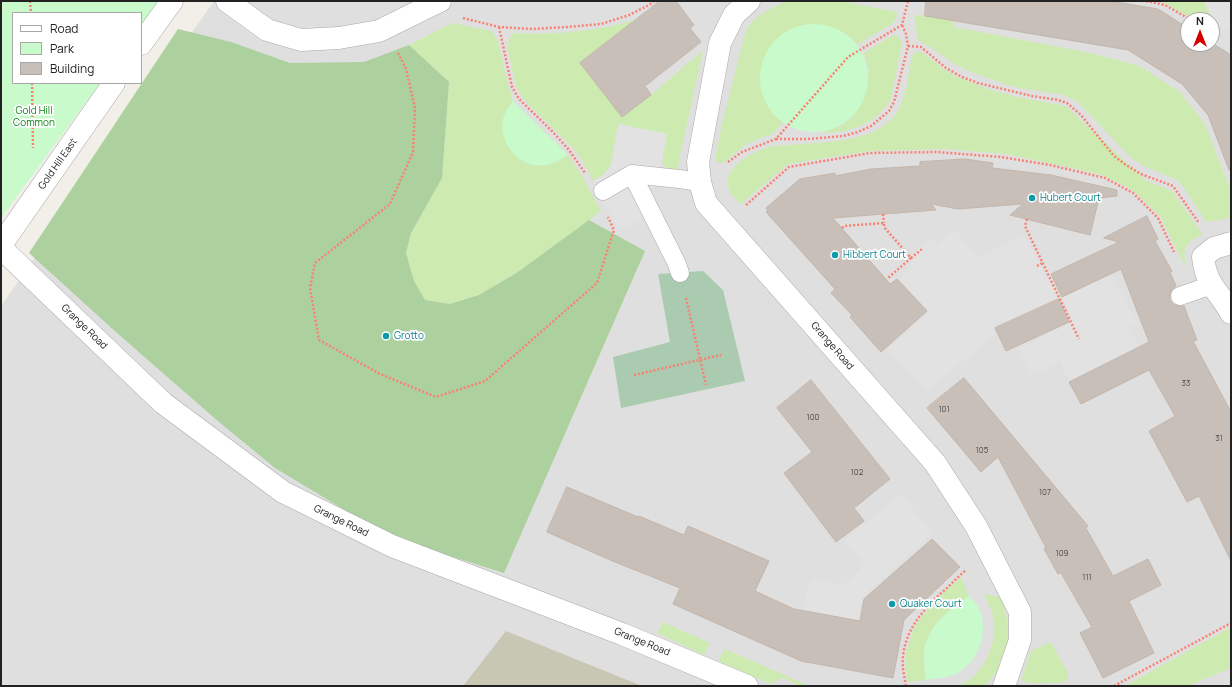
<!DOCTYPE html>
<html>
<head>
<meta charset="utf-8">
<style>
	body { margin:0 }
	#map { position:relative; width:1232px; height:687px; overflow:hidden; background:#f2efe9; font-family:Manrope,sans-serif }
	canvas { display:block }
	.frame { position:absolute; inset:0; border:2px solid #222; pointer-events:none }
	.legend { position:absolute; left:12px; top:12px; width:130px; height:72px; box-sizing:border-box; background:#fff; border:1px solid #a7a7a7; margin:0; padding:5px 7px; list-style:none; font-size:12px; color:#222 }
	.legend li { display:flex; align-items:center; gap:8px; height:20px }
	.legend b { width:20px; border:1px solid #a7a7a7 }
	.north { position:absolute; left:1180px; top:12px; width:40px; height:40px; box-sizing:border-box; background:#fff; border:1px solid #a7a7a7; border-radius:50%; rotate:0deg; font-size:11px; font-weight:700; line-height:16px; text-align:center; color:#222 }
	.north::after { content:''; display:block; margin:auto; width:14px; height:18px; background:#d40000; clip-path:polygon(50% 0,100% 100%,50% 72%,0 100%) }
</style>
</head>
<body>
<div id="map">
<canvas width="1232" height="687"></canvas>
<div class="frame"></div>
<ul class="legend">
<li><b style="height:5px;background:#fff"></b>Road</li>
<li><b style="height:11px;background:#c8facc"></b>Park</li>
<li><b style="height:11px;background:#c7bfb8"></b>Building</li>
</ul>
<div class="north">N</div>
</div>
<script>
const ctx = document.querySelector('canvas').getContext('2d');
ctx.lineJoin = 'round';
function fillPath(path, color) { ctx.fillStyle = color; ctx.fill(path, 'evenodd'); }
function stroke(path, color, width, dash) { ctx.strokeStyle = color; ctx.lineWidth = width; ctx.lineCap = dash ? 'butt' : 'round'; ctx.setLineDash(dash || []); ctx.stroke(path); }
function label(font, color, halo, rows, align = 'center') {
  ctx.font = font + ' Manrope,sans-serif'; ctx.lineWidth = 3.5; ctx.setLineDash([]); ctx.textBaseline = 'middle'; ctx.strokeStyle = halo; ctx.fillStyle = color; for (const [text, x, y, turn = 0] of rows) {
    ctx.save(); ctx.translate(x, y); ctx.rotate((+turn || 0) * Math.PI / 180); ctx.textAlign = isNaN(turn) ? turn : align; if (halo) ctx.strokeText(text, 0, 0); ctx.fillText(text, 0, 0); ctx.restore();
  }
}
const residential = new Path2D(`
	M 214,1 L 1231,1 L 1231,686 L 1,686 L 1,306 ZM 1188,20 L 1212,20 L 1212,44 L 1188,44 Z`);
const construction = new Path2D(`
	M 506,631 L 642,686 L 463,686 Z`);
const grass = new Path2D(`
	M 786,1 L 838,1 L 897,12 L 896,20 L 891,25 L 871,36 L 858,45 L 853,39 L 771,112 L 783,123 L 771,135 L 760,138 L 745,145 L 723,163 L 719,163 L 715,160 L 722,124 L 744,38 C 745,35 746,32 747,29 C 754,16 773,7 786,1 Z
	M 1161,1 L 1204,1 L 1214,24 L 1212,25 L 1212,20 L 1195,20 Z
	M 948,8 L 954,27 L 1086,52 L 1122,61 L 1139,66 L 1160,79 L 1180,92 L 1205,124 L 1231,192 L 1231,218 L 1206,222 L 1190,197 L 1179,181 L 1144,166 L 1130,157 L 1077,101 L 1064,95 L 1019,88 L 1005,84 L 971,72 L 953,63 L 935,50 L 918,40 L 914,15 L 943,18 Z
	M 637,19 L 581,63 L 623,117 L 651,95 L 703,50 L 677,170 L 665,167 L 662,162 L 666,134 L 618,124 L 611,165 L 603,175 L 593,181 L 583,162 L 574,149 L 526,102 L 516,87 L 508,50 L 508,43 L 510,38 L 513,33 C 555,35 596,32 637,19 Z
	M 452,23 L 492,31 L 498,41 L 507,81 L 513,101 L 506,111 L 519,159 C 539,168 549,167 568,155 L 582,176 L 601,211 L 589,220 L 518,272 L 479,295 L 450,304 L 425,300 L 414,281 L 406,253 L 411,233 L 442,178 L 449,82 L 409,45 Z
	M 895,35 L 900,38 L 902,43 L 891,98 C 881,121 846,136 822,132 L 839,127 L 853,117 L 869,70 L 864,53 L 890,37 Z
	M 915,52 L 922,52 L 942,68 L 955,76 L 991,90 L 1018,97 L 1066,106 L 1145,180 L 1172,191 L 1203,235 C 1183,240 1182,253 1187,270 L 1160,216 L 1137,194 L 1127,187 L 1102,175 L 1077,169 L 1006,154 L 944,149 L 870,151 L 788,164 L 741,204 C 735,199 728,193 728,184 C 726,164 757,150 773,146 C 787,145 802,144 816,143 C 847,140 887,138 901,104 C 907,90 909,73 911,59 Z
	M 961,577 L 969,596 L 941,618 L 932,629 L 924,662 L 926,680 L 907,682 L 905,656 L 914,627 L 928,609 L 944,592 Z
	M 984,594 L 1000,597 C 1014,626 1010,664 984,686 L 956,686 C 962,684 970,680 975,675 C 989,661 998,635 993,615 C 991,608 987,601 984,594 Z
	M 663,622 L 710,643 L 704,655 L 657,633 Z
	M 1231,627 L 1231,668 L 1188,686 L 1125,686 Z
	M 1051,642 L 1068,673 C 1069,678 1067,681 1062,683 C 1049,682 1033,686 1021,680 L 1031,651 Z
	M 725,649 L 809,686 L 801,686 L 783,678 L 770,684 L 718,661 Z`);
const forest = new Path2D(`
	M 178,29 L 231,42 L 290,63 L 364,62 L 409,45 L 449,82 L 442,178 L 411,233 L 406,253 L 414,281 L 425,300 L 450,304 L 479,295 L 518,272 L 589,220 L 645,251 L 504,573 L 431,550 L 368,524 L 275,468 L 219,422 L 117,333 L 29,253 Z`);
const cemetery = new Path2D(`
	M 703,271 L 723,290 L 745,381 L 621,408 L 613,357 L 670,342 L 658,274 Z`);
const park = new Path2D(`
	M 1,1 L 158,1 L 141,27 L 141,13 L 13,13 L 13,83 L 100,83 L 1,218 Z
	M760 78a54 54 0 1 1 108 0a54 54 0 1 1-108 0Z
	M 513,101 L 568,155 C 560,160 554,164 545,165 C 517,170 493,136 506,111 C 508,107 511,104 513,101 Z
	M 969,596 C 973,600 977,604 979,608 C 988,629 981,657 962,670 C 952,678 938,678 926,680 C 925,669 922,656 925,646 C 931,623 951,609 969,596 Z`);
const parking = new Path2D(`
	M 1204,1 L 1231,1 L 1231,27 L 1218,33 Z
	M 618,124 L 667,134 L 657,187 L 650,188 L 660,210 L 619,230 L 593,181 L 603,175 L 611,165 Z
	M 954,229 L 978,257 L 1024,235 L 1059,299 L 997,327 L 997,333 L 927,391 L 887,349 L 929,312 L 899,279 L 914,266 L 908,259 L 931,238 L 936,244 Z
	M 1111,273 L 1138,324 L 1130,328 L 1139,347 L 1069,382 L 1060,362 L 1031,375 L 1018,349 L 1074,321 L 1062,297 Z
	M 901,494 L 933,533 L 862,598 L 857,627 L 831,622 L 832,614 L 804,609 L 805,597 L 811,579 L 842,585 L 860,570 L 860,559 L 844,540 Z`);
const building = new Path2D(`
	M 660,1 L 676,1 L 694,25 L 690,28 L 701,42 L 645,86 L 651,95 L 622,117 L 580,63 Z
	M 926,1 L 1110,1 L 1158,9 L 1188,28 L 1188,44 L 1212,44 L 1212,43 L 1231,55 L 1231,170 L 1229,170 L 1208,115 L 1182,84 L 1128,50 L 925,16 Z
	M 965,159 L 993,163 L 992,168 L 1051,175 L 1117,190 L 1117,196 L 1099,198 L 1090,235 L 1010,215 L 1023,204 L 958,209 L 931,204 L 936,210 L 833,218 L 890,284 L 897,279 L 927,311 L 881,352 L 850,317 L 852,315 L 831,293 L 835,289 L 766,212 L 768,211 L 766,208 L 800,179 L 835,173 L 835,176 L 871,169 L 920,166 L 920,162 Z
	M 1147,216 L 1158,239 L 1155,241 L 1172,271 L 1170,272 L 1176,286 L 1172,289 L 1170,294 L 1170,300 L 1173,304 L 1178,306 L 1184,306 L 1197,340 L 1193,341 L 1231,412 L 1231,561 L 1199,496 L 1187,502 L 1149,431 L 1175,416 L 1149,370 L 1081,404 L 1069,382 L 1149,342 L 1121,269 L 1062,297 L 1051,274 L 1119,242 L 1104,238 Z
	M 1059,299 L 1069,322 L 1006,351 L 995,328 Z
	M 964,378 L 1088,526 L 1086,528 L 1113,576 L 1148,559 L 1161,585 L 1129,601 L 1154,653 L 1103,678 L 1080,633 L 1092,627 L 1061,573 L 1058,574 L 1044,549 L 1046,548 L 998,457 L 981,472 L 927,408 Z
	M 811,380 L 890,479 L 854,508 L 864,521 L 836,542 L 784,473 L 812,452 L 777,408 Z
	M 567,487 L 638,517 L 639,516 L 684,535 L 688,526 L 769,561 L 755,591 L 794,609 L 860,621 L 864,599 L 932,539 L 960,567 L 904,620 L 893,678 L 801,661 L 673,604 L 680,588 L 610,560 L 547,532 Z`);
const path = new Path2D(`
	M 30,1 L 31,13
	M 1146,1 L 1165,5 L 1191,20
	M 463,18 L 499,27 L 532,29 L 567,27 L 601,24 L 629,15 L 649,5 L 654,1
	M 499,27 L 512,87 L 519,99 L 552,131 L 569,150 L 585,173
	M 908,46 L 921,47 L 946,68 L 962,77 L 978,83 L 1032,96 L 1058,100 L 1067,103 L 1081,115 L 1114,156 L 1126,165 L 1141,174 L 1173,186 L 1199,223
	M 398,53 L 406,69 L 415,108 L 413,152 L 390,204 L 315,263 L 310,288 L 319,340 L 380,374 L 436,397 L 485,381 L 597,283 L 614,230 L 608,217
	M 32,83 L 33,148
	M 776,139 L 808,139 L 843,136 L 858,132 L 871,126 L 889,111 L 894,102 L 908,46 L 906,34 L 902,25
	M 728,162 L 742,152 L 776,139 L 848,57 L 902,25 L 908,1
	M 746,205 L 789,167 L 870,153 L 937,152 L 1001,157 L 1050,165 L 1105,178 L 1133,193 L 1158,218 L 1174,252
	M 883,214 L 884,223
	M 1027,219 L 1025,226 L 1079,339
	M 842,228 L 844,226 L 884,223 L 884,227 L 911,258 L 888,278
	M 911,258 L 922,249
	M 1037,266 L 1043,263
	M 686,298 L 706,385
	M 634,375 L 721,355
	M 906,686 C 904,676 902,666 903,656 C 906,629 922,612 940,594 C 949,587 956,578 965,571
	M 1114,686 L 1231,623`);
const lane = new Path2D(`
	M 603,191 L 632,174
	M 680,273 L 677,264 L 632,174 L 679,179 L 700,182
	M 1180,296 L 1212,285`);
const street = new Path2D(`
	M 227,1 L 267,30 L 301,40 L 339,38 L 379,31 L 440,1
	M 749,1 L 734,15 L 720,43 L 698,162 L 700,182 L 706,203 L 935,463 L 976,526 L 1020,612 L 1020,640 L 1004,686
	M 141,44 L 172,1
	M 1231,243 L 1214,248 L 1203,257 C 1206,285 1218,290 1231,313
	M 1,245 L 114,83
	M 1,248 L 163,403 L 283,492 L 392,546 L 622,634 L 747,686`);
const markers = [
	[1032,198,4,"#0f9aa8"],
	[835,255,4,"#0f9aa8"],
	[386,336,4,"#0f9aa8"],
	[892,604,4,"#0f9aa8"]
];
const numberNames = [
	["33",1186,384],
	["101",944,410],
	["100",813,418],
	["31",1219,439],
	["105",982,451],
	["102",857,473],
	["107",1045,493],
	["109",1062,554],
	["111",1087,578]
];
const parkNames = [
	["Gold Hill",34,111],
	["Common",34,123]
];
const streetNames = [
	["Gold Hill East",58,164,-55],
	["Grange Road",84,327,44],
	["Grange Road",832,346,49],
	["Grange Road",341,521,26],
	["Grange Road",642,642,22]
];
const cultureNames = [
	["Hubert Court",1040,198],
	["Hibbert Court",843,255],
	["Grotto",394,336],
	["Quaker Court",900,604]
];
fillPath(residential, '#e0dfdf');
fillPath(construction, '#c7c7b4');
fillPath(grass, '#cdebb0');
fillPath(forest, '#add19e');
fillPath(cemetery, '#aacbaf');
fillPath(park, '#c8facc');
fillPath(parking, '#e2e2e2');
fillPath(building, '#c7bfb8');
stroke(building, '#c4b6ab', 1);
stroke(lane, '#a9a9a9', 19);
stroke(street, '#a9a9a9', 23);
stroke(path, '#fa8072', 2.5, [2, 2]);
stroke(lane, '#fff', 18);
stroke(street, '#fff', 22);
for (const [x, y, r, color] of markers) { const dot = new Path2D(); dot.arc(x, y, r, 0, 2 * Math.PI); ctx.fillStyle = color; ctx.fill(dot); stroke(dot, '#fff', 1.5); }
label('8px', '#4b4948', null, numberNames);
label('10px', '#0c8416', '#fff', parkNames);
label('10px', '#222', '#fff', streetNames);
label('10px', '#0d838f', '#fff', cultureNames, 'left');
</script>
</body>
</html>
